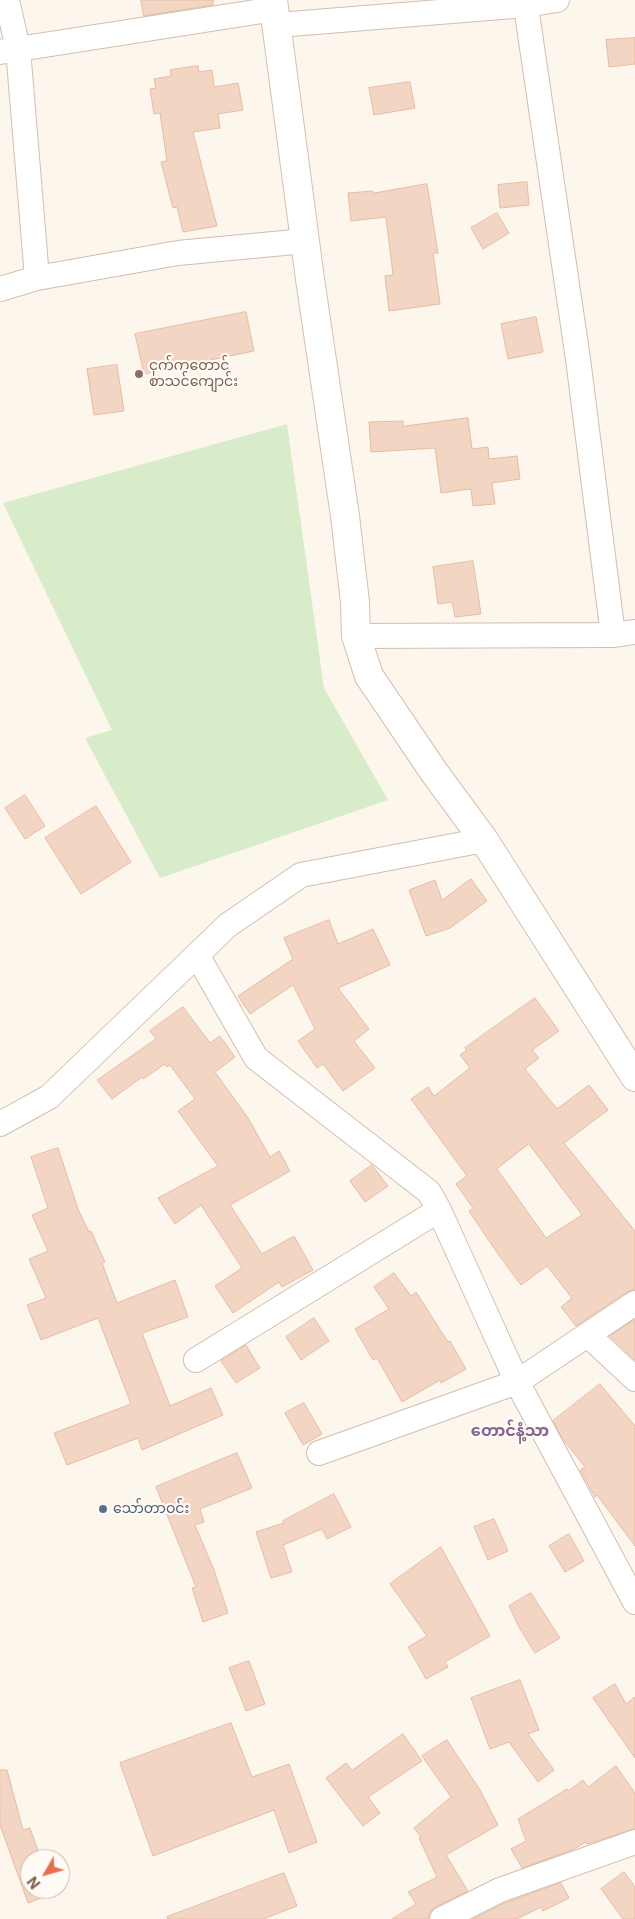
<!DOCTYPE html>
<html>
<head>
<meta charset="utf-8">
<style>
	body { margin:0 }
	#map { position:relative; width:635px; height:1919px; overflow:hidden; background:#fdf6ec; font-family:Inter,sans-serif }
	canvas { display:block }
	.north { position:absolute; left:20px; top:1849px; width:50px; height:50px; box-sizing:border-box; background:#fffaf3; border:1px solid #cabbb1; border-radius:50%; rotate:232deg; font-size:14px; font-weight:700; line-height:20px; text-align:center; color:#7a5c4d }
	.north::after { content:''; display:block; margin:auto; width:18px; height:22px; background:#e76f51; clip-path:polygon(50% 0,100% 100%,50% 72%,0 100%) }
</style>
</head>
<body>
<div id="map">
<canvas width="635" height="1919"></canvas>
<div class="north">N</div>
</div>
<script>
const ctx = document.querySelector('canvas').getContext('2d');
ctx.lineJoin = 'round';
function fillPath(path, color) { ctx.fillStyle = color; ctx.fill(path, 'evenodd'); }
function stroke(path, color, width, dash) { ctx.strokeStyle = color; ctx.lineWidth = width; ctx.lineCap = dash ? 'butt' : 'round'; ctx.setLineDash(dash || []); ctx.stroke(path); }
function label(font, color, halo, rows, align = 'center') {
  ctx.font = font + ' Inter,"Noto Sans Myanmar",sans-serif'; ctx.lineWidth = 4.5; ctx.setLineDash([]); ctx.textBaseline = 'middle'; ctx.strokeStyle = halo; ctx.fillStyle = color; for (const [text, x, y, turn = 0] of rows) {
    ctx.save(); ctx.translate(x, y); ctx.rotate((+turn || 0) * Math.PI / 180); ctx.textAlign = isNaN(turn) ? turn : align; if (halo) ctx.strokeText(text, 0, 0); ctx.fillText(text, 0, 0); ctx.restore();
  }
}
const green = new Path2D(`
	M 287,424 L 324,688 L 388,800 L 160,878 L 85,738 L 112,730 L 3,503 Z`);
const building = new Path2D(`
	M 141,0 L 213,0 L 213,5 L 144,16 Z
	M 635,38 L 635,64 L 609,67 L 606,40 Z
	M 198,66 L 199,72 L 212,70 L 214,87 L 238,83 L 243,110 L 218,114 L 220,128 L 193,132 L 217,226 L 183,232 L 177,207 L 173,208 L 161,162 L 167,161 L 160,113 L 154,114 L 150,89 L 156,88 L 154,79 L 171,76 L 170,70 Z
	M 410,82 L 415,108 L 374,115 L 369,88 Z
	M 527,182 L 529,205 L 500,208 L 498,185 Z
	M 427,184 L 438,253 L 433,253 L 440,304 L 389,311 L 385,276 L 393,275 L 386,217 L 351,221 L 348,193 L 373,191 L 373,193 Z
	M 497,213 L 509,233 L 483,249 L 471,228 Z
	M 246,312 L 254,351 L 144,374 L 135,334 Z
	M 536,317 L 543,352 L 508,359 L 501,324 Z
	M 117,365 L 124,411 L 94,415 L 87,369 Z
	M 468,418 L 472,449 L 488,447 L 489,459 L 517,456 L 520,479 L 492,483 L 495,504 L 473,506 L 471,489 L 441,493 L 435,448 L 371,452 L 369,422 L 403,421 L 403,426 Z
	M 473,561 L 481,614 L 455,617 L 452,602 L 438,604 L 433,567 Z
	M 25,795 L 45,826 L 25,839 L 5,808 Z
	M 96,806 L 131,862 L 81,894 L 45,838 Z
	M 471,879 L 487,901 L 450,928 L 426,936 L 409,890 L 435,880 L 442,900 Z
	M 329,920 L 338,944 L 373,929 L 390,965 L 338,988 L 369,1029 L 354,1041 L 375,1068 L 343,1091 L 323,1064 L 317,1068 L 298,1041 L 315,1029 L 293,985 L 250,1014 L 238,996 L 293,959 L 284,938 Z
	M 535,998 L 559,1031 L 532,1050 L 539,1058 L 525,1069 L 557,1109 L 589,1085 L 608,1110 L 564,1143 L 635,1231 L 635,1289 L 627,1292 L 576,1326 L 561,1307 L 572,1298 L 547,1266 L 521,1285 L 498,1254 L 469,1211 L 473,1208 L 456,1184 L 467,1176 L 411,1099 L 428,1087 L 434,1096 L 470,1068 L 460,1055 L 467,1050 L 465,1048 ZM 529,1144 L 582,1215 L 546,1238 L 497,1169 Z
	M 183,1007 L 210,1043 L 220,1036 L 235,1057 L 215,1072 L 248,1118 L 270,1157 L 279,1151 L 290,1171 L 230,1205 L 262,1254 L 294,1236 L 313,1270 L 282,1287 L 279,1282 L 233,1313 L 215,1286 L 242,1268 L 201,1205 L 175,1224 L 158,1198 L 218,1166 L 178,1111 L 195,1099 L 170,1065 L 167,1067 L 165,1064 L 143,1079 L 142,1077 L 112,1099 L 97,1080 L 156,1039 L 150,1031 Z
	M 58,1148 L 78,1209 L 89,1232 L 91,1231 L 105,1262 L 102,1263 L 117,1303 L 175,1280 L 188,1317 L 142,1333 L 170,1406 L 211,1388 L 223,1415 L 142,1450 L 138,1438 L 67,1465 L 54,1433 L 131,1404 L 98,1318 L 41,1340 L 27,1305 L 46,1298 L 29,1259 L 48,1251 L 32,1215 L 48,1208 L 31,1157 Z
	M 372,1165 L 388,1186 L 365,1202 L 350,1181 Z
	M 394,1273 L 411,1296 L 416,1292 L 448,1342 L 450,1341 L 466,1369 L 441,1383 L 440,1380 L 402,1402 L 377,1358 L 373,1360 L 355,1329 L 389,1309 L 374,1287 Z
	M 314,1318 L 329,1341 L 301,1360 L 286,1337 Z
	M 635,1320 L 635,1360 L 610,1336 Z
	M 246,1345 L 260,1368 L 236,1383 L 221,1361 Z
	M 600,1384 L 635,1426 L 635,1546 L 597,1495 L 595,1497 L 580,1470 L 585,1467 L 562,1438 L 553,1421 Z
	M 304,1403 L 322,1434 L 303,1445 L 285,1413 Z
	M 237,1453 L 252,1488 L 200,1509 L 204,1522 L 195,1525 L 214,1570 L 228,1613 L 203,1622 L 192,1588 L 196,1587 L 156,1487 Z
	M 334,1494 L 351,1527 L 327,1539 L 322,1529 L 283,1545 L 292,1572 L 271,1578 L 256,1532 L 284,1523 L 283,1521 Z
	M 494,1519 L 508,1551 L 488,1560 L 474,1527 Z
	M 569,1534 L 584,1561 L 565,1572 L 549,1546 Z
	M 441,1547 L 490,1636 L 445,1662 L 448,1667 L 426,1679 L 408,1647 L 427,1636 L 390,1584 Z
	M 531,1593 L 560,1638 L 535,1653 L 519,1627 L 509,1606 Z
	M 249,1661 L 265,1704 L 246,1711 L 229,1668 Z
	M 520,1680 L 539,1730 L 528,1734 L 554,1770 L 538,1782 L 509,1742 L 490,1749 L 471,1698 Z
	M 615,1684 L 626,1704 L 635,1697 L 635,1758 L 593,1698 Z
	M 231,1723 L 252,1777 L 289,1764 L 317,1842 L 289,1853 L 274,1810 L 153,1856 L 120,1763 Z
	M 403,1734 L 422,1761 L 368,1797 L 380,1813 L 363,1826 L 326,1778 L 346,1763 L 352,1770 Z
	M 447,1740 L 480,1790 L 498,1825 L 446,1855 L 468,1891 L 435,1907 L 430,1912 L 428,1919 L 392,1919 L 416,1904 L 408,1892 L 437,1877 L 419,1838 L 421,1837 L 414,1828 L 451,1797 L 422,1756 Z
	M 616,1766 L 635,1793 L 635,1829 L 587,1844 L 586,1842 L 572,1850 L 522,1868 L 511,1849 L 526,1841 L 518,1819 L 567,1789 L 568,1791 L 583,1780 L 588,1787 Z
	M 0,1770 L 7,1770 L 23,1830 L 30,1828 L 41,1859 L 30,1859 L 30,1889 L 52,1889 L 54,1893 L 28,1903 L 0,1825 Z
	M 624,1872 L 635,1887 L 635,1919 L 623,1919 L 601,1889 Z
	M 284,1873 L 297,1906 L 263,1919 L 168,1919 L 167,1917 Z
	M 561,1883 L 569,1898 L 543,1911 L 541,1907 L 517,1919 L 473,1919 L 505,1903 Z`);
const minor = new Path2D(`
	M 7,0 L 18,49 L 37,278
	M 525,0 L 578,359 L 613,635
	M 278,25 L 526,5 L 557,0
	M 0,52 L 275,9
	M 0,289 L 37,278 L 178,253 L 305,241
	M 356,636 L 613,635 L 635,632
	M 197,955 L 256,1058 L 429,1192 L 439,1210 L 517,1382 L 635,1602
	M 0,1124 L 49,1097 L 228,925 L 301,875 L 484,840
	M 589,1336 L 635,1379
	M 196,1360 L 439,1210
	M 319,1453 L 517,1382 L 635,1303
	M 442,1919 L 500,1890 L 635,1842`);
const secondary = new Path2D(`
	M 273,0 L 310,279 L 345,516 L 355,602 L 356,636 L 369,676 L 434,772 L 484,840 L 635,1077`);
const markers = [
	[139,374,5,"#8d6e63"],
	[103,1509,5,"#5c6f8a"]
];
const educationNames = [
	["ငှက်ကတောင်",149,366],
	["စာသင်ကျောင်း",149,382]
];
const serviceNames = [
	["သော်တာဝင်း",113,1509]
];
const quarterNames = [
	["တောင်နံ့သာ",510,1431]
];
fillPath(green, '#d8ecc9');
fillPath(building, '#f3d5c3');
stroke(building, '#e6bba3', 1);
stroke(minor, '#d1beb0', 26);
stroke(secondary, '#d6c0b0', 30);
stroke(minor, '#fff', 24);
stroke(secondary, '#fff', 28);
for (const [x, y, r, color] of markers) { const dot = new Path2D(); dot.arc(x, y, r, 0, 2 * Math.PI); ctx.fillStyle = color; ctx.fill(dot); stroke(dot, '#fffaf3', 2); }
label('14px', '#785e54', '#fffaf3', educationNames, 'left');
label('14px', '#4e5e75', '#fffaf3', serviceNames, 'left');
label('bold 16px', '#846695', '#fffaf3', quarterNames);
</script>
</body>
</html>
